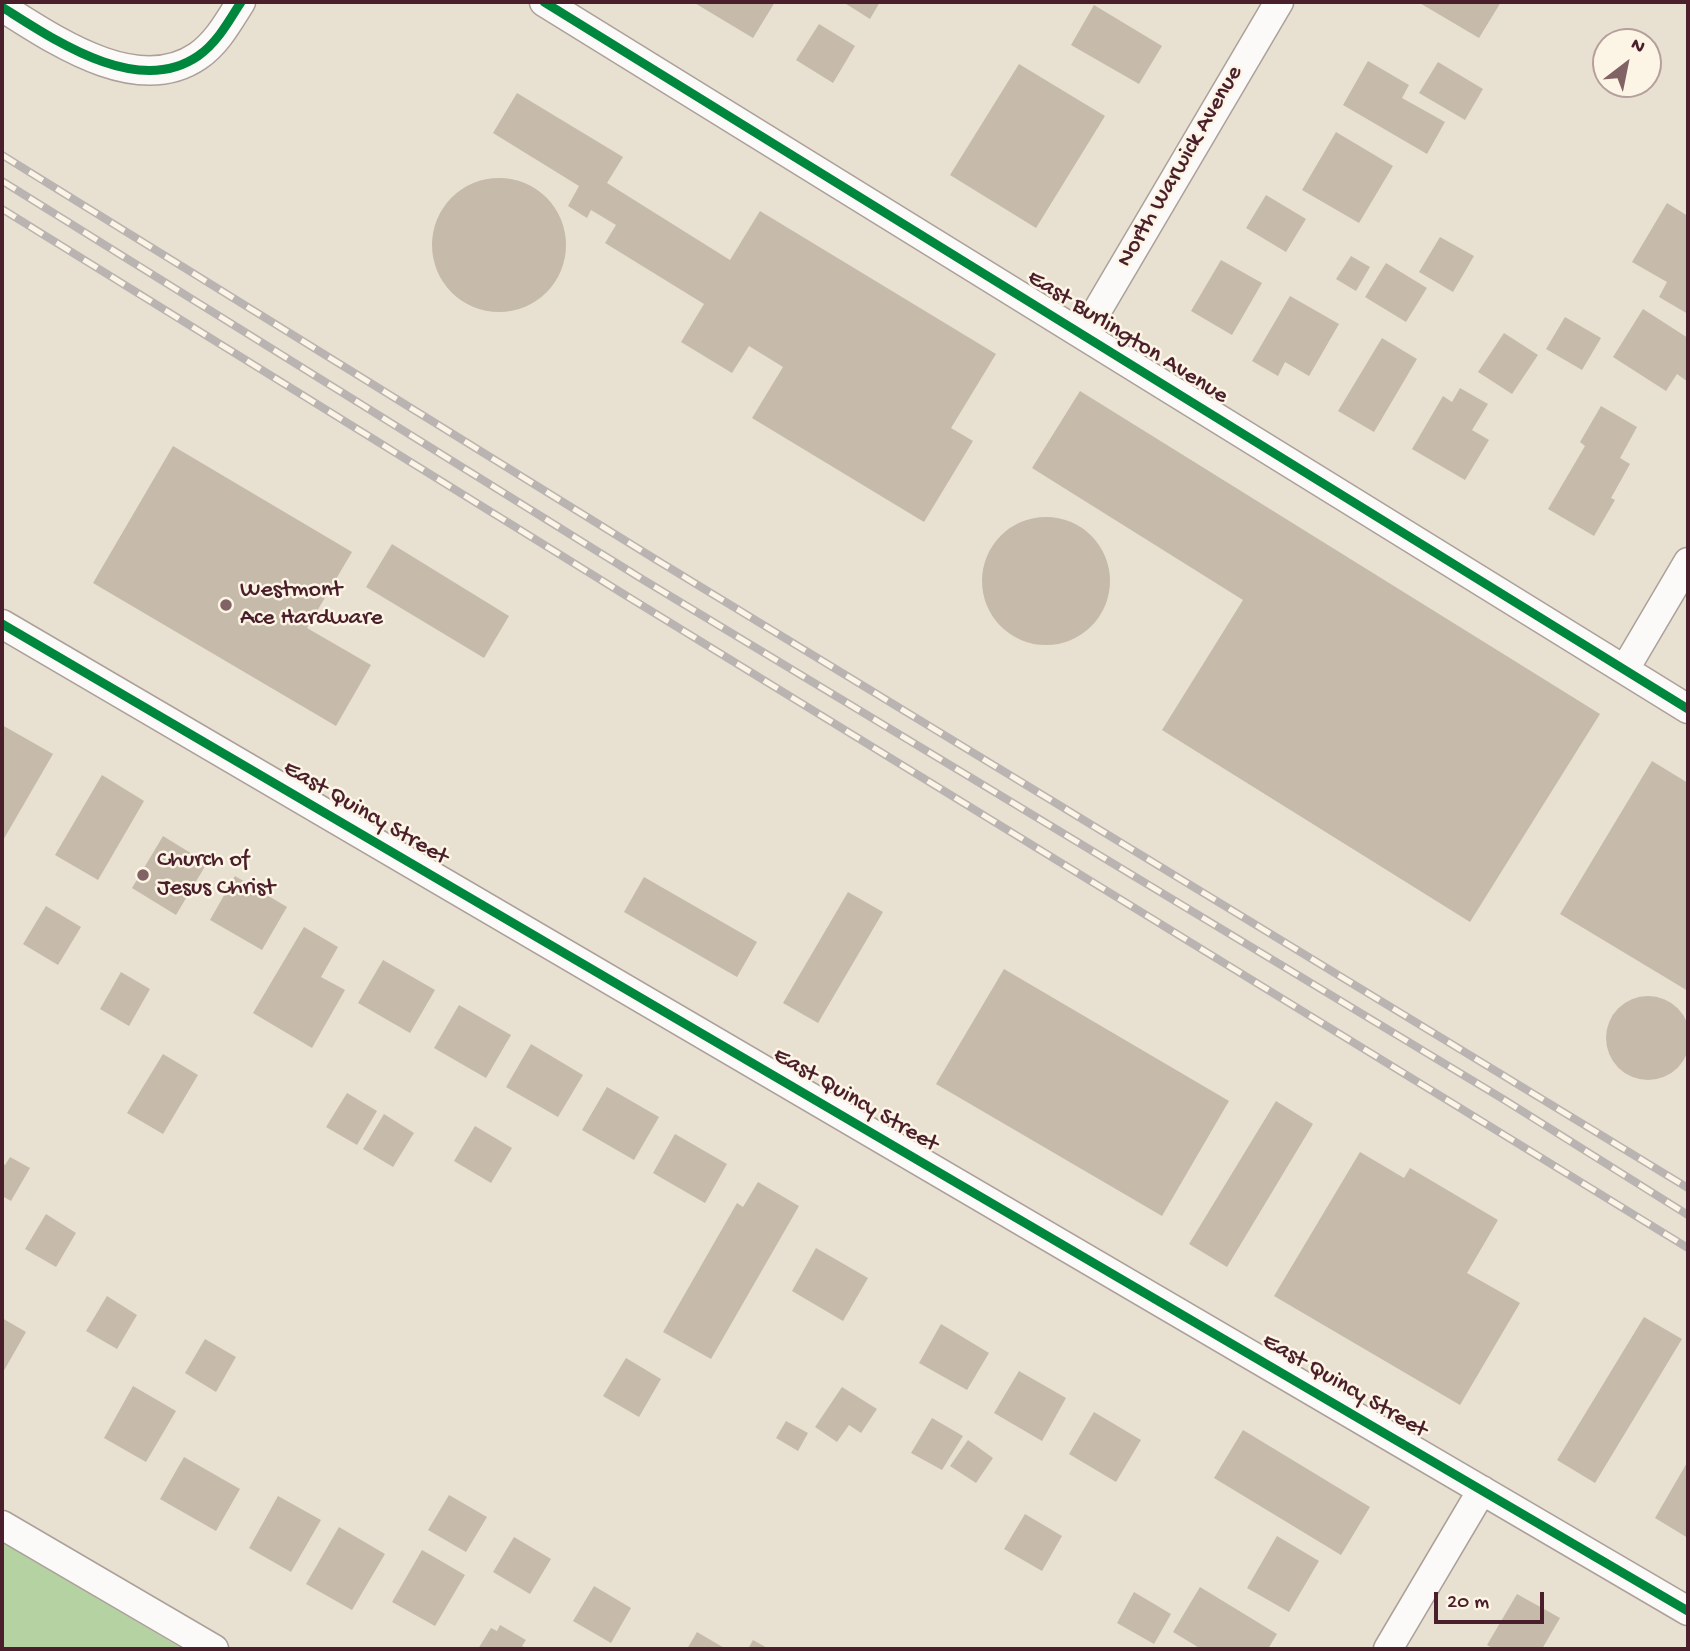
<!DOCTYPE html>
<html>
<head>
<meta charset="utf-8">
<style>
	body { margin:0 }
	#map { position:relative; width:1690px; height:1651px; overflow:hidden; background:#e8e0d0; font-family:"Gochi Hand",sans-serif }
	canvas { display:block }
	.frame { position:absolute; inset:0; border:4px solid #4a1f2b; pointer-events:none }
	.north { position:absolute; left:1592px; top:28px; width:70px; height:70px; box-sizing:border-box; background:#fcf5e5; border:2px solid #b59f9b; border-radius:50%; rotate:32deg; font-size:19px; font-weight:700; line-height:28px; text-align:center; color:#4a1f2b }
	.north::after { content:''; display:block; margin:auto; width:24px; height:32px; background:#816365; clip-path:polygon(50% 0,100% 100%,50% 72%,0 100%) }
	.scale { position:absolute; left:1434px; top:1592px; width:110px; height:32px; box-sizing:border-box; border:4px solid #4a1f2b; border-top:0; padding-left:9px; font-size:21px; line-height:24px; white-space:nowrap; color:#4a1f2b; -webkit-text-stroke:5px #fcf5e5; paint-order:stroke }
</style>
</head>
<body>
<div id="map">
<canvas width="1690" height="1651"></canvas>
<div class="frame"></div>
<div class="north">N</div>
<div class="scale">20 m</div>
</div>
<script>
const ctx = document.querySelector('canvas').getContext('2d');
ctx.lineJoin = 'round';
function fillPath(path, color) { ctx.fillStyle = color; ctx.fill(path, 'evenodd'); }
function stroke(path, color, width, dash) { ctx.strokeStyle = color; ctx.lineWidth = width; ctx.lineCap = dash ? 'butt' : 'round'; ctx.setLineDash(dash || []); ctx.stroke(path); }
function label(font, color, halo, rows, align = 'center') {
  ctx.font = font + ' "Gochi Hand",sans-serif'; ctx.lineWidth = 5; ctx.setLineDash([]); ctx.textBaseline = 'middle'; ctx.strokeStyle = halo; ctx.fillStyle = color; for (const [text, x, y, turn = 0] of rows) {
    ctx.save(); ctx.translate(x, y); ctx.rotate((+turn || 0) * Math.PI / 180); ctx.textAlign = isNaN(turn) ? turn : align; if (halo) ctx.strokeText(text, 0, 0); ctx.fillText(text, 0, 0); ctx.restore();
  }
}
const green = new Path2D(`
	M 2,1542 L 183,1649 L 2,1649 Z`);
const building = new Path2D(`
	M 693,2 L 775,2 L 753,38 Z
	M 843,2 L 880,2 L 870,19 Z
	M 1418,2 L 1501,2 L 1479,38 Z
	M 1094,5 L 1162,46 L 1139,84 L 1071,45 Z
	M 819,24 L 855,46 L 833,83 L 796,60 Z
	M 1368,61 L 1409,85 L 1402,98 L 1445,122 L 1427,154 L 1343,105 Z
	M 1438,62 L 1483,89 L 1465,120 L 1419,93 Z
	M 1019,64 L 1105,116 L 1036,228 L 950,175 Z
	M 517,93 L 623,157 L 607,183 L 730,260 L 760,211 L 996,354 L 951,428 L 973,441 L 924,522 L 752,418 L 783,367 L 749,346 L 732,373 L 681,342 L 704,304 L 605,243 L 616,225 L 591,210 L 587,218 L 568,206 L 579,186 L 493,133 Z
	M 1336,132 L 1393,166 L 1359,223 L 1302,190 Z
	M432 245a67 67 0 1 1 134 0a67 67 0 1 1-134 0Z
	M 1266,195 L 1306,219 L 1286,252 L 1246,228 Z
	M 1667,203 L 1688,216 L 1688,314 L 1659,297 L 1667,282 L 1632,262 Z
	M 1440,237 L 1474,256 L 1453,292 L 1419,272 Z
	M 1351,256 L 1370,267 L 1356,291 L 1336,279 Z
	M 1221,260 L 1262,283 L 1232,335 L 1191,311 Z
	M 1386,263 L 1427,288 L 1406,322 L 1365,297 Z
	M 1290,296 L 1339,324 L 1309,376 L 1285,362 L 1278,376 L 1252,361 Z
	M 1643,309 L 1688,338 L 1688,382 L 1677,374 L 1666,391 L 1613,357 Z
	M 1565,317 L 1601,338 L 1582,370 L 1546,349 Z
	M 1504,333 L 1538,355 L 1512,394 L 1478,372 Z
	M 1382,338 L 1417,359 L 1374,432 L 1338,411 Z
	M 1460,388 L 1488,404 L 1472,430 L 1489,440 L 1465,480 L 1412,449 L 1443,396 L 1452,402 Z
	M 1080,391 L 1600,714 L 1470,922 L 1162,730 L 1243,600 L 1032,468 Z
	M 1601,406 L 1637,427 L 1620,458 L 1630,464 L 1611,498 L 1615,500 L 1594,536 L 1548,509 L 1585,446 L 1580,442 Z
	M 173,446 L 352,552 L 307,628 L 371,665 L 336,726 L 93,583 Z
	M982 581a64 64 0 1 1 128 0a64 64 0 1 1-128 0Z
	M 392,544 L 509,616 L 484,658 L 366,587 Z
	M 2,725 L 53,754 L 2,842 Z
	M 1652,761 L 1688,783 L 1688,991 L 1560,914 Z
	M 102,775 L 144,801 L 98,880 L 55,855 Z
	M 163,836 L 207,863 L 176,915 L 132,888 Z
	M 235,876 L 287,907 L 262,950 L 210,920 Z
	M 644,877 L 757,942 L 737,977 L 624,912 Z
	M 848,892 L 883,912 L 818,1023 L 783,1003 Z
	M 46,906 L 81,927 L 58,965 L 23,944 Z
	M 304,927 L 338,947 L 321,977 L 345,990 L 312,1048 L 253,1013 Z
	M 383,960 L 435,990 L 410,1033 L 358,1003 Z
	M 1004,969 L 1229,1101 L 1162,1216 L 936,1084 Z
	M 121,972 L 150,989 L 129,1026 L 100,1009 Z
	M1606 1038a42 42 0 1 1 84 0a42 42 0 1 1-84 0Z
	M 459,1005 L 511,1035 L 486,1078 L 434,1048 Z
	M 531,1044 L 583,1075 L 558,1117 L 506,1087 Z
	M 163,1054 L 198,1075 L 163,1134 L 127,1113 Z
	M 607,1087 L 659,1117 L 634,1160 L 582,1130 Z
	M 347,1093 L 377,1111 L 357,1145 L 326,1127 Z
	M 1276,1101 L 1313,1124 L 1227,1267 L 1189,1244 Z
	M 384,1114 L 414,1133 L 393,1167 L 363,1149 Z
	M 475,1126 L 512,1148 L 491,1183 L 454,1161 Z
	M 675,1134 L 727,1164 L 705,1203 L 653,1173 Z
	M 1360,1152 L 1404,1178 L 1410,1168 L 1498,1220 L 1467,1273 L 1520,1303 L 1460,1405 L 1274,1296 Z
	M 10,1157 L 30,1168 L 11,1201 L 2,1196 L 2,1163 L 5,1165 Z
	M 758,1182 L 799,1206 L 711,1359 L 663,1332 L 737,1203 L 743,1207 Z
	M 46,1214 L 76,1233 L 56,1267 L 25,1249 Z
	M 816,1248 L 868,1278 L 843,1321 L 792,1291 Z
	M 107,1296 L 137,1315 L 117,1349 L 86,1331 Z
	M 1644,1317 L 1682,1339 L 1595,1483 L 1557,1460 Z
	M 2,1318 L 26,1332 L 2,1374 Z
	M 941,1324 L 989,1353 L 967,1390 L 919,1363 Z
	M 205,1339 L 236,1357 L 216,1392 L 185,1373 Z
	M 626,1358 L 661,1379 L 639,1417 L 603,1396 Z
	M 1019,1371 L 1066,1398 L 1042,1441 L 994,1413 Z
	M 133,1386 L 176,1411 L 146,1462 L 104,1438 Z
	M 842,1387 L 877,1409 L 861,1433 L 849,1425 L 837,1442 L 815,1427 Z
	M 1094,1412 L 1141,1440 L 1116,1482 L 1069,1454 Z
	M 932,1418 L 963,1436 L 942,1470 L 911,1453 Z
	M 786,1421 L 808,1433 L 798,1451 L 776,1438 Z
	M 1243,1430 L 1370,1507 L 1341,1555 L 1214,1478 Z
	M 968,1440 L 993,1458 L 976,1483 L 950,1466 Z
	M 184,1457 L 240,1489 L 216,1531 L 160,1499 Z
	M 1688,1461 L 1688,1538 L 1655,1518 Z
	M 449,1495 L 487,1517 L 466,1552 L 428,1530 Z
	M 278,1496 L 321,1520 L 291,1572 L 249,1548 Z
	M 1025,1514 L 1062,1536 L 1042,1571 L 1004,1549 Z
	M 339,1527 L 385,1554 L 352,1610 L 306,1584 Z
	M 1277,1536 L 1319,1561 L 1289,1612 L 1247,1588 Z
	M 514,1537 L 551,1559 L 530,1594 L 493,1572 Z
	M 422,1550 L 465,1575 L 435,1626 L 392,1602 Z
	M 594,1586 L 631,1608 L 611,1643 L 573,1621 Z
	M 1200,1587 L 1277,1634 L 1268,1649 L 1201,1649 L 1173,1632 Z
	M 1134,1592 L 1171,1614 L 1154,1644 L 1117,1623 Z
	M 1517,1594 L 1560,1618 L 1542,1649 L 1494,1649 L 1487,1645 Z
	M 500,1625 L 526,1640 L 522,1646 L 528,1649 L 478,1649 L 491,1628 L 497,1631 Z
	M 697,1632 L 726,1649 L 687,1649 Z
	M 753,1640 L 769,1649 L 748,1649 Z`);
const minor = new Path2D(`
	M 544,2 L 1688,709
	M 2,7 C 53,39 137,98 198,56 C 217,43 229,21 241,2
	M 1084,333 L 1279,2
	M 2,624 L 1688,1611
	M 1625,669 L 1688,562
	M 2,1525 L 214,1649
	M 1388,1649 L 1482,1490`);
const rail = new Path2D(`
	M 2,155 L 655,559 L 1688,1188
	M 2,181 L 642,579 L 1503,1099 L 1688,1215
	M 2,209 L 630,598 L 1688,1248`);
const cycleway = new Path2D(`
	M 544,2 L 1688,709
	M 2,7 C 53,39 137,98 198,56 C 217,43 229,21 241,2
	M 2,624 L 1688,1611`);
const markers = [
	[226,605,7,"#816365"],
	[143,875,7,"#816365"]
];
const streetNames = [
	["North Warwick Avenue",1181,167,-60],
	["East Burlington Avenue",1127,338,32],
	["East Quincy Street",365,814,30],
	["East Quincy Street",855,1101,30],
	["East Quincy Street",1344,1387,30]
];
const poiNames = [
	["Westmont",240,591],
	["Ace Hardware",240,619],
	["Church of",157,861],
	["Jesus Christ",157,889]
];
fillPath(green, '#b4d2a2');
fillPath(building, '#c6bbab');
stroke(minor, '#aba19a', 31);
stroke(minor, '#fcfaf8', 28);
stroke(rail, '#b9b3b2', 8);
stroke(rail, '#fcf5e5', 5, [16]);
stroke(cycleway, '#00873e', 9);
for (const [x, y, r, color] of markers) { const dot = new Path2D(); dot.arc(x, y, r, 0, 2 * Math.PI); ctx.fillStyle = color; ctx.fill(dot); stroke(dot, '#fcf5e5', 2.5); }
label('24px', '#4a1f2b', '#fcf5e5', streetNames);
label('24px', '#4a1f2b', '#fcf5e5', poiNames, 'left');
</script>
</body>
</html>
